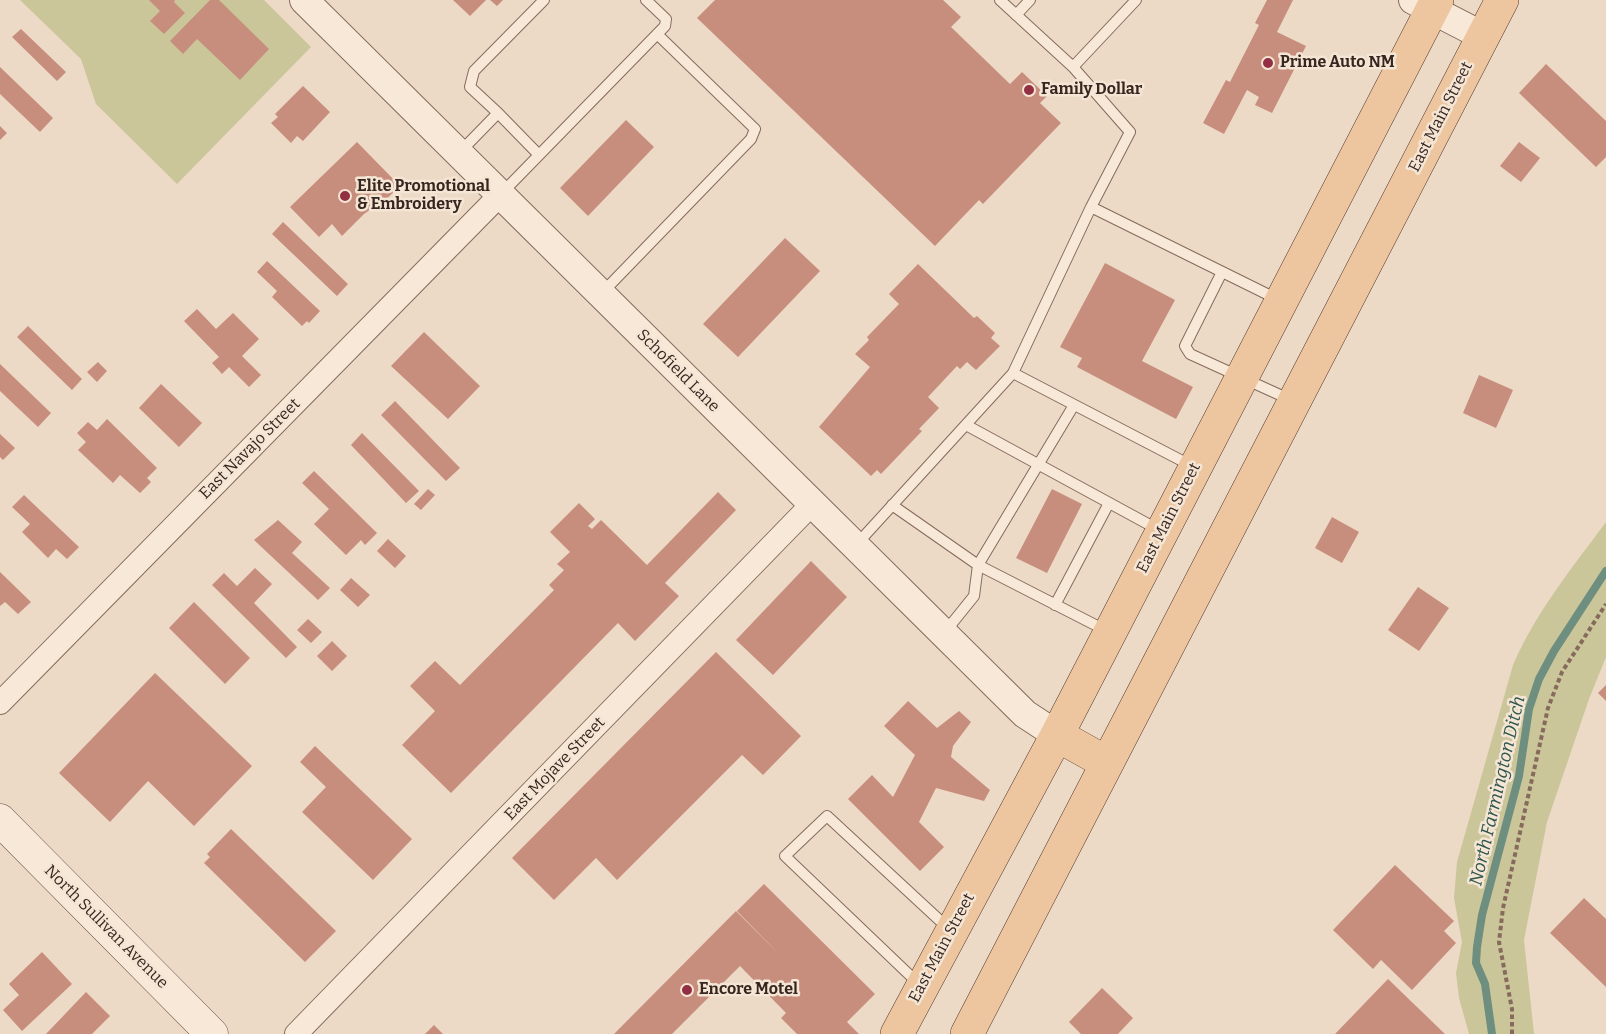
<!DOCTYPE html>
<html>
<head>
<meta charset="utf-8">
<style>
	body { margin:0 }
	canvas { display:block; background:#ecd9c6 }
</style>
</head>
<body>
<canvas width="1606" height="1034"></canvas>
<script>
const ctx = document.querySelector('canvas').getContext('2d');
ctx.lineJoin = 'round';
function fillPath(path, color) { ctx.fillStyle = color; ctx.fill(path, 'evenodd'); }
function stroke(path, color, width, dash) { ctx.strokeStyle = color; ctx.lineWidth = width; ctx.lineCap = dash ? 'butt' : 'round'; ctx.setLineDash(dash || []); ctx.stroke(path); }
function label(font, color, halo, rows, align = 'center') {
  ctx.font = font + ' Bitter,serif'; ctx.lineWidth = 5; ctx.setLineDash([]); ctx.textBaseline = 'middle'; ctx.strokeStyle = halo; ctx.fillStyle = color; for (const [text, x, y, turn = 0] of rows) {
    ctx.save(); ctx.translate(x, y); ctx.rotate((+turn || 0) * Math.PI / 180); ctx.textAlign = isNaN(turn) ? turn : align; if (halo) ctx.strokeText(text, 0, 0); ctx.fillText(text, 0, 0); ctx.restore();
  }
}
const green = new Path2D(`
	M 20,0 L 264,0 L 311,47 L 177,184 L 96,104 L 81,59 Z
	M 1606,522 L 1606,657 L 1589,699 L 1547,822 L 1524,940 L 1534,1034 L 1469,1034 L 1459,998 L 1456,973 L 1462,942 L 1454,898 L 1457,862 L 1513,665 C 1536,612 1572,568 1606,522 Z`);
const stream = new Path2D(`
	M 1492,1034 L 1485,984 L 1476,963 L 1477,947 L 1482,915 L 1519,776 L 1529,709 L 1539,679 L 1554,651 L 1606,571`);
const building = new Path2D(`
	M 149,0 L 175,0 L 174,2 L 185,13 L 164,34 L 150,21 L 160,11 Z
	M 210,0 L 219,0 L 269,49 L 240,80 L 197,39 L 183,54 L 170,41 Z
	M 453,0 L 486,0 L 470,16 Z
	M 490,0 L 503,0 L 497,6 Z
	M 715,0 L 943,0 L 961,17 L 951,27 L 1010,84 L 1022,72 L 1047,96 L 1040,103 L 1061,123 L 983,204 L 979,200 L 935,246 L 697,18 Z
	M 1267,0 L 1293,0 L 1277,32 L 1306,46 L 1272,113 L 1255,105 L 1259,97 L 1247,90 L 1224,134 L 1203,123 L 1226,80 L 1230,82 L 1259,25 L 1255,23 Z
	M 21,29 L 66,72 L 57,81 L 12,37 Z
	M 1546,64 L 1606,121 L 1606,157 L 1596,167 L 1519,93 Z
	M 0,67 L 53,118 L 40,132 L 0,94 Z
	M 303,86 L 330,112 L 303,141 L 297,136 L 291,143 L 271,123 L 278,117 L 275,114 Z
	M 626,120 L 654,147 L 588,216 L 560,188 Z
	M 0,126 L 7,133 L 0,140 Z
	M 357,142 L 400,186 L 374,211 L 371,209 L 364,214 L 342,236 L 332,224 L 319,237 L 290,207 Z
	M 1519,142 L 1540,158 L 1521,182 L 1500,166 Z
	M 283,222 L 348,284 L 337,296 L 272,234 Z
	M 785,238 L 820,271 L 738,357 L 703,324 Z
	M 267,261 L 320,311 L 309,323 L 307,321 L 302,326 L 272,297 L 277,291 L 257,272 Z
	M 1105,263 L 1175,300 L 1142,361 L 1193,387 L 1176,419 L 1077,367 L 1082,358 L 1060,347 Z
	M 918,264 L 974,318 L 977,316 L 995,333 L 991,338 L 1000,346 L 976,370 L 967,362 L 960,369 L 957,366 L 928,397 L 939,408 L 919,429 L 922,431 L 881,474 L 877,470 L 871,476 L 819,427 L 870,367 L 855,354 L 869,340 L 867,337 L 899,304 L 889,294 Z
	M 197,309 L 216,329 L 233,313 L 259,339 L 242,356 L 261,375 L 249,387 L 229,367 L 222,374 L 212,363 L 219,357 L 184,321 Z
	M 28,326 L 82,379 L 72,390 L 17,337 Z
	M 424,332 L 480,386 L 448,419 L 391,366 Z
	M 98,362 L 107,371 L 97,382 L 87,372 Z
	M 0,364 L 51,413 L 38,427 L 0,391 Z
	M 1479,375 L 1513,390 L 1496,428 L 1463,413 Z
	M 161,384 L 202,423 L 179,447 L 139,408 Z
	M 395,401 L 460,468 L 446,481 L 381,415 Z
	M 107,419 L 157,468 L 147,478 L 151,482 L 140,493 L 120,475 L 113,483 L 78,450 L 86,442 L 77,433 L 88,422 L 97,430 Z
	M 362,433 L 419,491 L 406,503 L 351,445 Z
	M 0,434 L 15,448 L 3,460 L 0,457 Z
	M 314,471 L 377,533 L 365,545 L 361,540 L 346,555 L 314,524 L 329,509 L 302,483 Z
	M 428,489 L 435,495 L 421,510 L 414,504 Z
	M 1052,489 L 1082,504 L 1047,573 L 1016,558 Z
	M 718,492 L 736,510 L 665,583 L 679,596 L 635,641 L 618,623 L 451,793 L 402,745 L 435,711 L 410,686 L 435,661 L 460,685 L 554,590 L 549,585 L 564,570 L 557,564 L 570,552 L 550,532 L 579,503 L 595,519 L 588,526 L 592,529 L 601,520 L 647,565 Z
	M 24,495 L 79,547 L 67,559 L 56,549 L 48,558 L 22,532 L 30,524 L 12,507 Z
	M 1332,517 L 1359,532 L 1342,563 L 1315,548 Z
	M 278,520 L 302,542 L 292,553 L 330,588 L 318,600 L 254,540 Z
	M 388,539 L 406,556 L 395,568 L 377,551 Z
	M 811,561 L 847,597 L 773,675 L 736,640 Z
	M 255,568 L 272,584 L 254,603 L 297,647 L 286,658 L 212,585 L 224,573 L 237,586 Z
	M 0,572 L 31,602 L 18,614 L 5,602 L 0,606 Z
	M 351,578 L 370,595 L 358,607 L 340,590 Z
	M 1418,587 L 1449,608 L 1419,651 L 1388,630 Z
	M 194,602 L 250,658 L 225,684 L 169,628 Z
	M 308,619 L 322,632 L 311,643 L 297,630 Z
	M 332,641 L 347,656 L 332,671 L 317,656 Z
	M 716,652 L 801,736 L 763,775 L 742,755 L 617,880 L 596,858 L 554,900 L 512,858 Z
	M 155,673 L 252,766 L 194,826 L 148,781 L 110,822 L 59,773 Z
	M 1606,685 L 1606,701 L 1598,693 Z
	M 908,701 L 937,728 L 959,711 L 971,722 L 953,746 L 951,757 L 990,790 L 984,801 L 936,788 L 919,822 L 944,847 L 920,871 L 848,799 L 872,775 L 893,797 L 915,755 L 884,726 Z
	M 315,746 L 412,839 L 373,880 L 302,812 L 326,787 L 300,762 Z
	M 231,829 L 336,931 L 305,962 L 204,863 L 210,857 L 207,854 Z
	M 1395,865 L 1454,921 L 1444,931 L 1456,943 L 1412,990 L 1381,960 L 1373,969 L 1333,930 Z
	M 764,884 L 875,994 L 847,1022 L 859,1034 L 797,1034 L 781,1018 L 786,1013 L 740,966 L 672,1034 L 614,1034 L 736,911 L 781,956 L 737,911 Z
	M 1584,898 L 1606,919 L 1606,987 L 1550,933 Z
	M 42,952 L 72,984 L 22,1031 L 3,1010 L 19,995 L 9,984 Z
	M 1388,979 L 1445,1034 L 1335,1034 Z
	M 1102,988 L 1133,1018 L 1118,1034 L 1081,1034 L 1069,1022 Z
	M 86,992 L 110,1016 L 92,1034 L 46,1034 Z
	M 434,1025 L 443,1034 L 425,1034 Z`);
const path = new Path2D(`
	M 1512,1034 L 1512,1009 L 1499,942 L 1503,908 L 1548,708 L 1562,672 L 1606,604`);
const service = new Path2D(`
	M 1000,0 L 1073,67 L 1130,132 L 1091,207 L 1279,300
	M 1016,15 L 1030,0
	M 1073,67 L 1136,0
	M 498,113 L 539,155
	M 459,153 L 498,113 L 470,87 L 474,71 L 544,0
	M 500,195 L 665,26 L 666,19 L 646,0
	M 1091,207 L 1013,373 L 1192,466
	M 1222,272 L 1185,346 L 1190,354 L 1291,400
	M 601,294 L 751,139 L 755,129 L 657,34
	M 966,425 L 1159,530
	M 892,505 L 978,565 L 1107,631
	M 856,545 L 1013,373
	M 1055,605 L 1109,503
	M 945,632 L 974,596 L 978,565 L 1074,405
	M 920,985 L 785,856 L 827,816 L 949,929`);
const minor = new Path2D(`
	M 0,703 L 500,195
	M 296,1034 L 813,503`);
const tertiary = new Path2D(`
	M 304,0 L 1025,714 L 1057,735
	M 1413,0 L 1483,36`);
const secondary = new Path2D(`
	M 0,820 L 212,1034`);
const primary = new Path2D(`
	M 1057,735 L 1107,763
	M 897,1034 L 1057,735 L 1437,0
	M 967,1034 L 1502,0`);
const markers = [
	[1268,63,6,"#932f43"],
	[1029,90,6,"#932f43"],
	[345,196,6,"#932f43"],
	[687,990,6,"#932f43"]
];
const poiNames = [
	["Prime Auto NM",1280,63],
	["Family Dollar",1041,90],
	["Elite Promotional",357,187],
	["& Embroidery",357,205],
	["Encore Motel",699,990]
];
const streetNames = [
	["East Main Street",1441,117,-63],
	["Schofield Lane",678,371,45],
	["East Navajo Street",250,449,-45],
	["East Main Street",1169,518,-63],
	["East Mojave Street",555,769,-46],
	["North Sullivan Avenue",106,927,45],
	["East Main Street",942,948,-62]
];
const waterNames = [
	["North Farmington Ditch",1498,791,-77]
];
fillPath(green, '#cac69a');
stroke(stream, '#6e8e80', 8);
fillPath(building, '#c88e7d');
stroke(service, '#866b5c', 12);
stroke(minor, '#866b5c', 24);
stroke(tertiary, '#866b5c', 30);
stroke(secondary, '#684c3f', 33);
stroke(primary, '#553a30', 34);
stroke(path, '#866b5c', 4, [4.5, 3]);
stroke(service, '#f7e8d8', 10);
stroke(minor, '#f7e8d8', 22);
stroke(tertiary, '#f7e8d8', 28);
stroke(secondary, '#f7e8d8', 32);
stroke(primary, '#edc69f', 33);
for (const [x, y, r, color] of markers) { const dot = new Path2D(); dot.arc(x, y, r, 0, 2 * Math.PI); ctx.fillStyle = color; ctx.fill(dot); stroke(dot, '#f4e5d5', 2); }
label('bold 16px', '#37261f', '#f4e5d5', poiNames, 'left');
label('16px', '#37261f', '#f4e5d5', streetNames);
label('italic 18px', '#2f564c', '#f4e5d5', waterNames);
</script>
</body>
</html>
